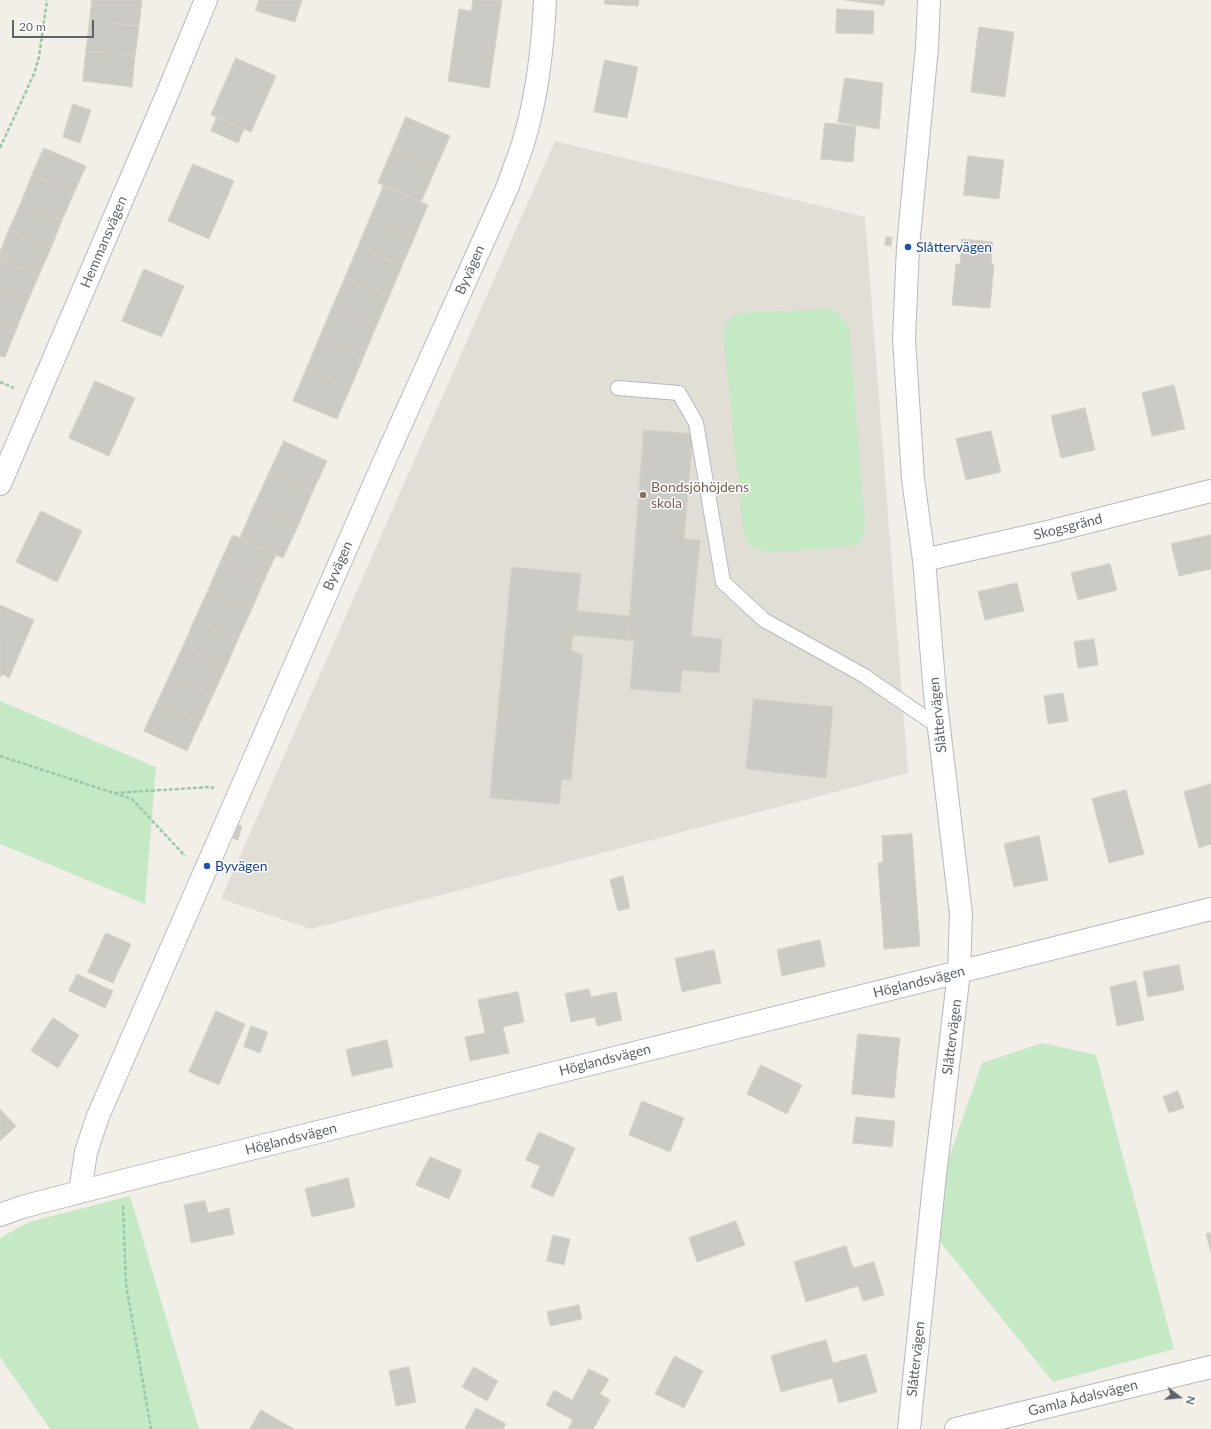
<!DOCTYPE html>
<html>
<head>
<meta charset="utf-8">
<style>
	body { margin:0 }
	#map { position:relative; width:1211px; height:1429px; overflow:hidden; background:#f1efe8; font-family:Lato,sans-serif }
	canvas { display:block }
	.north { position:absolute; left:1159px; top:1377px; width:40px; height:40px; -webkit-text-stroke:3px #fff; paint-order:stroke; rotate:106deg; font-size:11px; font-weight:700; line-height:16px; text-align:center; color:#5f6368 }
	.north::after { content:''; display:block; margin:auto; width:14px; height:18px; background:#5f6368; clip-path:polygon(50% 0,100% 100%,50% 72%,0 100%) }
	.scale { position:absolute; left:12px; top:20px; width:82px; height:18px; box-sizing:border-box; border:2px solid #5f6368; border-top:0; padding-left:5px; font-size:12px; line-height:14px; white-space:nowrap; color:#5f6368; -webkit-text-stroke:3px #fff; paint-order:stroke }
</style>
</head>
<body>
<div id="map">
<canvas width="1211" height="1429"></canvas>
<div class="north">N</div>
<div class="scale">20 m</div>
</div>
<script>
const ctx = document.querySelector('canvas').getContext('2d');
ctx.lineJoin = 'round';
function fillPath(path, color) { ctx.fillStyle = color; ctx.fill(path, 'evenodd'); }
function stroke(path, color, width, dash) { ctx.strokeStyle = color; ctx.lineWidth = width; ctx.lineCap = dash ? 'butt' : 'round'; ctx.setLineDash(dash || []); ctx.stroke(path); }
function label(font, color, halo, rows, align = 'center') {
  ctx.font = font + ' Lato,sans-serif'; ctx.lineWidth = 3; ctx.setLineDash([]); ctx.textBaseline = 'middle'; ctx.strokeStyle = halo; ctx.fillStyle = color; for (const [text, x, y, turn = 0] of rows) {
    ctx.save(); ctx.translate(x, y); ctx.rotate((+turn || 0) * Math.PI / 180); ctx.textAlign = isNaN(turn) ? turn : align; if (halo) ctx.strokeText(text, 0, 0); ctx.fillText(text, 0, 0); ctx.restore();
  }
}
const education = new Path2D(`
	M 555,141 L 865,217 L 908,773 L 311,929 L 221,899 Z`);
const green = new Path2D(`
	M 828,309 L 838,313 L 849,327 L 865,524 L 864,535 L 857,545 L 768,553 L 749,545 L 743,531 L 723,332 L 727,321 L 738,313 Z
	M 0,701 L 156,767 L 145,904 L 0,844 Z
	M 1042,1043 L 1096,1055 L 1174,1349 L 1053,1382 L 933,1233 L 945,1169 L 982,1063 Z
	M 130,1196 L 199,1429 L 50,1429 L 0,1357 L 0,1238 L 29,1222 Z`);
const building = new Path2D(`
	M 92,0 L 142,0 L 139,26 L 90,21 Z
	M 259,0 L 302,0 L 295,22 L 256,11 Z
	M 473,0 L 502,0 L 489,88 L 448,81 L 459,9 L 471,11 Z
	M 605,0 L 639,0 L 638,6 L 605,4 Z
	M 845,0 L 885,0 L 884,5 Z
	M 837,9 L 874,11 L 873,34 L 836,33 Z
	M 90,21 L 139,26 L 135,56 L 86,51 Z
	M 979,27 L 1014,32 L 1005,97 L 971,92 Z
	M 86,51 L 135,56 L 132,87 L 83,81 Z
	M 236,58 L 276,76 L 251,132 L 211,115 Z
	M 605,60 L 638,67 L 627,118 L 594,112 Z
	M 845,78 L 883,83 L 879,129 L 838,122 Z
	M 73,104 L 91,110 L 80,143 L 63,137 Z
	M 217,117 L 244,129 L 238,143 L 211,131 Z
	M 406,117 L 450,136 L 436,168 L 392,150 Z
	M 825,123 L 856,126 L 853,162 L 821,159 Z
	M 44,148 L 86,166 L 74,193 L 32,175 Z
	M 392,150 L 436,168 L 421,202 L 378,183 Z
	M 968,156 L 1004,160 L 999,199 L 964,195 Z
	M 193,164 L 234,181 L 209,239 L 168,221 Z
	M 32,175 L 74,193 L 62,220 L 21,203 Z
	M 384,185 L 428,205 L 415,236 L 371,216 Z
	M 21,203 L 62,220 L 51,248 L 9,230 Z
	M 371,216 L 415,236 L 402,266 L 358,247 Z
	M 9,230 L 51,248 L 39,275 L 0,259 L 0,252 Z
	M 886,237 L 892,237 L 891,246 L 885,245 Z
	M 962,239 L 993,242 L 991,264 L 994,265 L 990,308 L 952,305 L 956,264 L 960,264 Z
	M 358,247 L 402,266 L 389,297 L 345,278 Z
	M 0,259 L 39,275 L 27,303 L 0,291 Z
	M 144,269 L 184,286 L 162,337 L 122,321 Z
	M 345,278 L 389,297 L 376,327 L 332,308 Z
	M 0,291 L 27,303 L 16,330 L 0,323 Z
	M 332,308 L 376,327 L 363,358 L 319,339 Z
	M 0,323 L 16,330 L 5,357 L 0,356 Z
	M 319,339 L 363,358 L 350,389 L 306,370 Z
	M 306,370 L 350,389 L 337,419 L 293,401 Z
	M 95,381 L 135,398 L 109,456 L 69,438 Z
	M 1174,385 L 1185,429 L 1152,436 L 1142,393 Z
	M 1085,408 L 1095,450 L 1061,458 L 1051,416 Z
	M 644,430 L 693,434 L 684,539 L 700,540 L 691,636 L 722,639 L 719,673 L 682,670 L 680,693 L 630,689 L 634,641 L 628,640 Z
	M 991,431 L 1001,472 L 966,480 L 956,439 Z
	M 284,441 L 327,461 L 312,493 L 269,473 Z
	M 269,473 L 312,493 L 298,526 L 254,506 Z
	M 254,506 L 298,526 L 283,558 L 240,538 Z
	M 41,511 L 82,531 L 57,582 L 16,562 Z
	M 233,535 L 276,555 L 263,583 L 220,563 Z
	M 1211,535 L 1211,569 L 1179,576 L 1171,544 Z
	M 220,563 L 263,583 L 251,611 L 208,591 Z
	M 1110,564 L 1117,590 L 1078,600 L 1071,573 Z
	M 512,567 L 581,574 L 577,611 L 630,616 L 628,640 L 573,635 L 571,650 L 583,655 L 571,780 L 562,779 L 559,804 L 490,798 Z
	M 1017,583 L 1024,611 L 985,620 L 978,592 Z
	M 208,591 L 251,611 L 238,639 L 195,619 Z
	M 0,605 L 34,620 L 9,678 L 2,674 L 0,678 Z
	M 195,619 L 238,639 L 226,667 L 183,647 Z
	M 1094,639 L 1098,665 L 1078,668 L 1074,642 Z
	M 183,647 L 226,667 L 213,695 L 170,675 Z
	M 170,675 L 213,695 L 200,723 L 157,703 Z
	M 1063,693 L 1068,721 L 1048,724 L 1044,696 Z
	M 754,699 L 833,707 L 826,778 L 746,769 Z
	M 157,703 L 200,723 L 187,751 L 144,731 Z
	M 1211,784 L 1211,844 L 1199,848 L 1184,792 Z
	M 1126,790 L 1144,854 L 1109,863 L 1092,799 Z
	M 238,825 L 242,826 L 238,840 L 234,839 Z
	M 912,834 L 920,946 L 884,949 L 878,863 L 883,862 L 882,836 Z
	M 1039,836 L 1048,880 L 1014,887 L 1004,844 Z
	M 623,876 L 630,908 L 618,911 L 610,880 Z
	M 106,933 L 131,944 L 113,983 L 88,972 Z
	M 820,940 L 825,966 L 782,976 L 777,950 Z
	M 714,950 L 721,983 L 682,992 L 675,959 Z
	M 1179,965 L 1184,990 L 1148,997 L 1143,972 Z
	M 77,974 L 113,991 L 105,1008 L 69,991 Z
	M 1136,981 L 1144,1020 L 1117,1026 L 1110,987 Z
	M 589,989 L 591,997 L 616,992 L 622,1020 L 597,1026 L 595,1017 L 571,1022 L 565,994 Z
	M 518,992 L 524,1022 L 503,1027 L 509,1053 L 470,1061 L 465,1037 L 485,1033 L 478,1000 Z
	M 216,1011 L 245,1024 L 219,1085 L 189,1072 Z
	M 53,1018 L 79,1035 L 58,1068 L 31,1051 Z
	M 251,1026 L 268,1032 L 260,1053 L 244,1047 Z
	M 858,1034 L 900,1038 L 894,1098 L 852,1094 Z
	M 387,1040 L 393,1067 L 352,1076 L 346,1050 Z
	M 761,1065 L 802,1085 L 787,1114 L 747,1094 Z
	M 1178,1091 L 1184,1108 L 1169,1113 L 1163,1097 Z
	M 642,1101 L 684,1118 L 670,1152 L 629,1135 Z
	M 0,1109 L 16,1126 L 0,1141 Z
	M 856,1117 L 895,1121 L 892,1147 L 853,1143 Z
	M 539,1132 L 575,1148 L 553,1197 L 531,1187 L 540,1166 L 526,1160 Z
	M 430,1157 L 462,1170 L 449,1199 L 416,1185 Z
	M 348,1178 L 355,1207 L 312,1217 L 305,1189 Z
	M 205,1201 L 208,1213 L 229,1208 L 234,1234 L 191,1243 L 184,1205 Z
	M 736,1221 L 745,1245 L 697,1262 L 689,1238 Z
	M 1211,1233 L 1211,1252 L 1206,1234 Z
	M 553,1235 L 570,1239 L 564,1265 L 547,1261 Z
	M 846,1246 L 853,1268 L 874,1262 L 884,1295 L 863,1301 L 858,1286 L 806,1302 L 794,1262 Z
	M 579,1305 L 582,1319 L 550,1326 L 547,1312 Z
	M 826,1340 L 833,1363 L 866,1354 L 877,1392 L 839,1403 L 832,1378 L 781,1392 L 771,1356 Z
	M 675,1356 L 703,1371 L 684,1408 L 655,1394 Z
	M 409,1367 L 416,1402 L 396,1406 L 389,1371 Z
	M 474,1367 L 498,1381 L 487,1401 L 462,1387 Z
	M 589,1369 L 609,1379 L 600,1394 L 610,1400 L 593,1429 L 568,1429 L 573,1420 L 546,1405 L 554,1390 L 572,1400 Z
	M 476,1408 L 506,1424 L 503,1429 L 465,1429 Z
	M 261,1410 L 294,1429 L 250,1429 Z`);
const path = new Path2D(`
	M 0,148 L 34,74 L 39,57 L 47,0
	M 0,382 L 14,388
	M 0,756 L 132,799 L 185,856
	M 115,793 L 210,787 L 214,788
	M 123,1206 L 126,1284 L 151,1429`);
const lane = new Path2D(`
	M 618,388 L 679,393 L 696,423 L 723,582 L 764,620 L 863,675 L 939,727`);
const street = new Path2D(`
	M 0,484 L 166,97 L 206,0
	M 924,560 L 1052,531 L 1211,491
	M 80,1192 L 86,1152 L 98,1116 L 383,464 L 508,186 C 513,170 520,155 524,140 C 537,97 543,44 545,0
	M 0,1215 L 22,1207 L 122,1181 L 1211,909
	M 909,1429 L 934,1184 L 959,972 L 961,914 L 935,694 L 924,560 L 913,479 L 904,338 L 908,247 L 927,47 L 929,0
	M 956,1429 L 1211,1367`);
const markers = [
	[908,247,4,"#1a4fb4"],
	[643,495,4,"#8d6e63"],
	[207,866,4,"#1a4fb4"]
];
const streetNames = [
	["Hemmansvägen",104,242,-67],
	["Byvägen",470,270,-66],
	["Skogsgränd",1068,527,-14],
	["Byvägen",338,566,-66],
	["Slåttervägen",938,715,-96],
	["Höglandsvägen",919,982,-14],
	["Slåttervägen",952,1037,-83],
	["Höglandsvägen",605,1060,-14],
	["Höglandsvägen",291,1139,-14],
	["Slåttervägen",916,1359,-84],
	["Gamla Ådalsvägen",1083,1398,-14]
];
const transitNames = [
	["Slåttervägen",916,247],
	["Byvägen",215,866]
];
const educationNames = [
	["Bondsjöhöjdens",651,487],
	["skola",651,503]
];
fillPath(education, '#e1ded6');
fillPath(green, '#c5e8c5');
fillPath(building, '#cccac5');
stroke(building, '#d6d1c6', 1);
stroke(lane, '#b5b8bc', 16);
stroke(street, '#b5b8bc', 24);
stroke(path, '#9cc7a9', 2.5, [4, 2]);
stroke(lane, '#fff', 14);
stroke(street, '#fff', 22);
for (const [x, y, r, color] of markers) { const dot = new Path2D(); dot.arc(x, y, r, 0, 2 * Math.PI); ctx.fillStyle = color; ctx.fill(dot); stroke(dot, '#fff', 1.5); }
label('14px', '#5f6368', '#fff', streetNames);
label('14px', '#164399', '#fff', transitNames, 'left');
label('14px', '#785e54', '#fff', educationNames, 'left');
</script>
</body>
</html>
